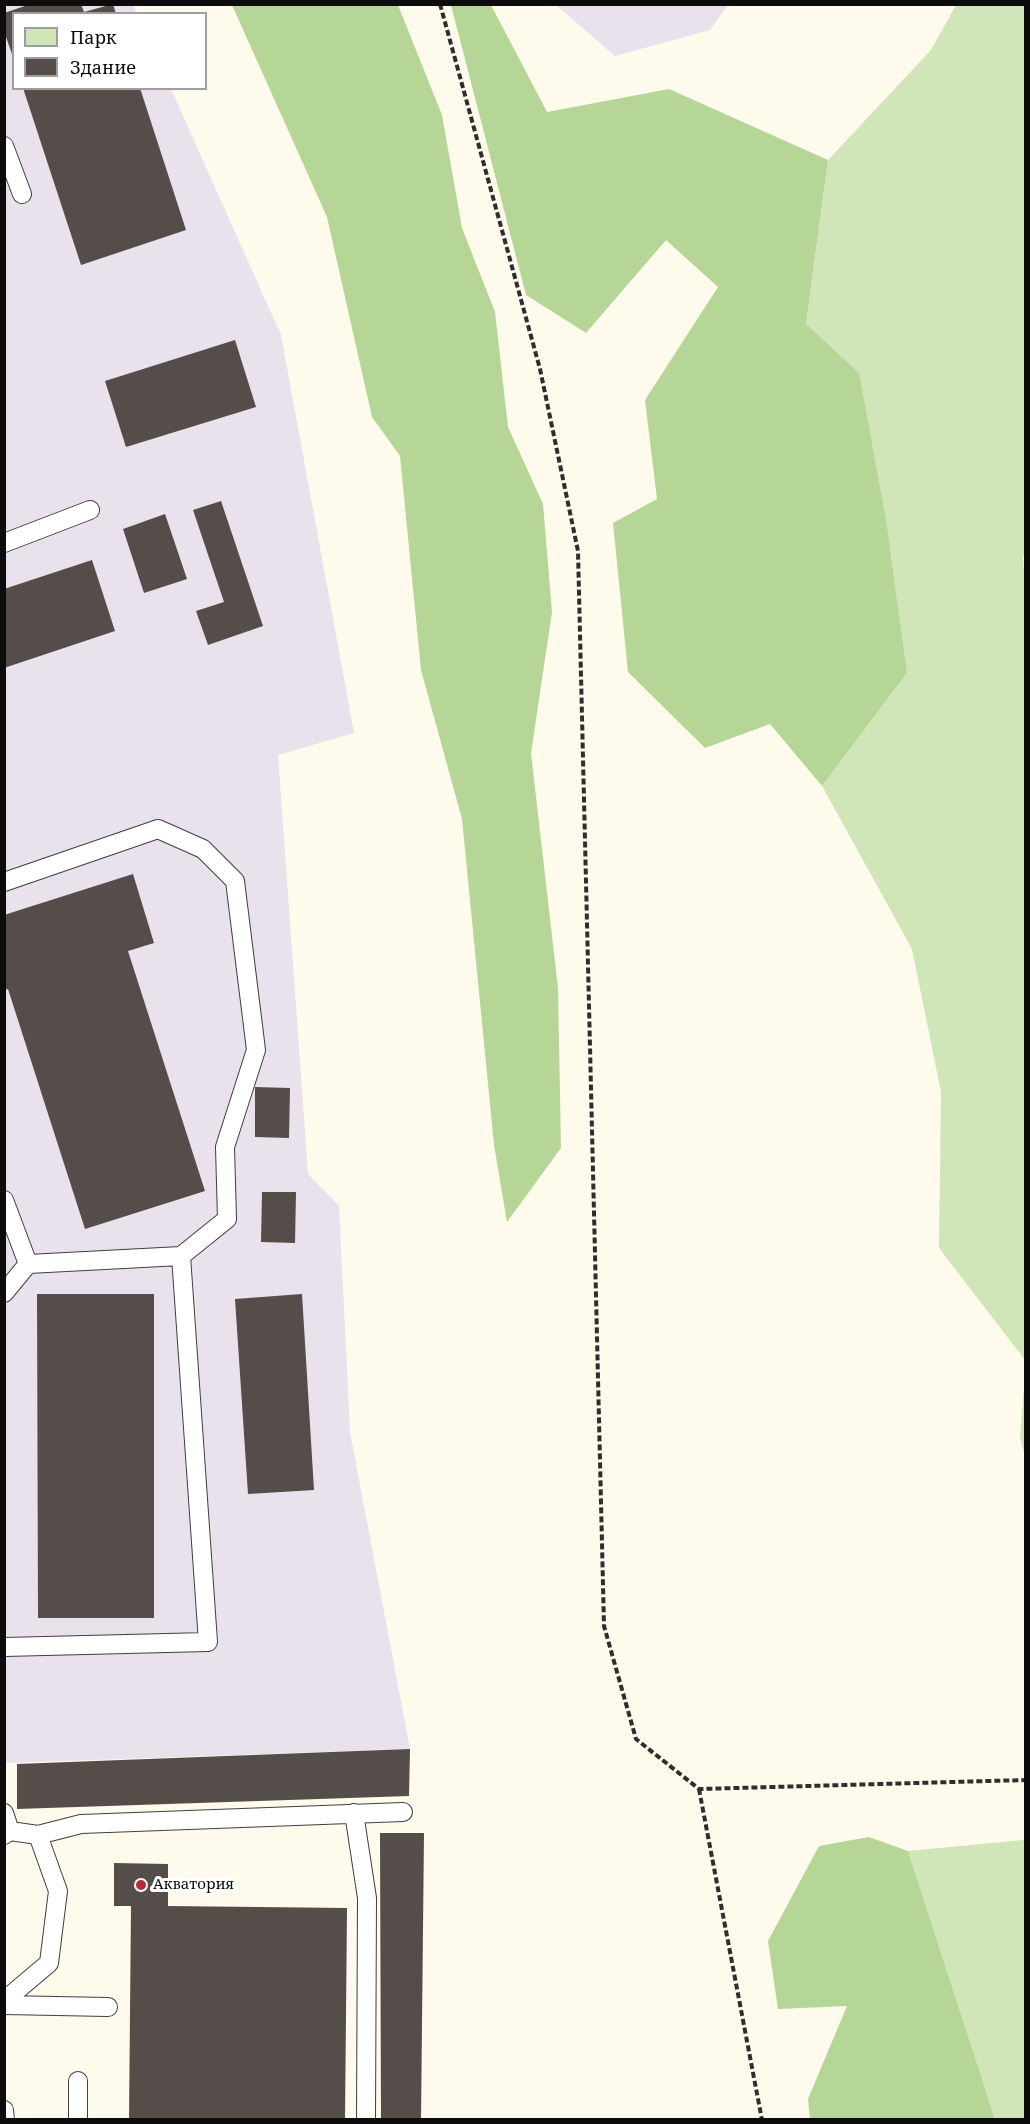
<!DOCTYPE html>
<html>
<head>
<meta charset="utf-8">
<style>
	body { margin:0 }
	#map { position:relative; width:1030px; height:2124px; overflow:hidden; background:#fefaec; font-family:"Noto Serif",serif }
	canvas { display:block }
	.frame { position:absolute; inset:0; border:6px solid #0c0c0c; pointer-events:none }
	.legend { position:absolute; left:12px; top:12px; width:195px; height:78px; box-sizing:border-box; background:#fff; border:2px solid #9e9e9e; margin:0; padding:8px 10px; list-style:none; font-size:18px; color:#0c0c0c }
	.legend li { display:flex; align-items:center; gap:12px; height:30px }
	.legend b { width:30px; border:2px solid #9e9e9e }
</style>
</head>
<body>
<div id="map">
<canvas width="1030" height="2124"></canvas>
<div class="frame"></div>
<ul class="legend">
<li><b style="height:16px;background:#d1e6b8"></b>Парк</li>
<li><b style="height:16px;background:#544d49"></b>Здание</li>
</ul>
</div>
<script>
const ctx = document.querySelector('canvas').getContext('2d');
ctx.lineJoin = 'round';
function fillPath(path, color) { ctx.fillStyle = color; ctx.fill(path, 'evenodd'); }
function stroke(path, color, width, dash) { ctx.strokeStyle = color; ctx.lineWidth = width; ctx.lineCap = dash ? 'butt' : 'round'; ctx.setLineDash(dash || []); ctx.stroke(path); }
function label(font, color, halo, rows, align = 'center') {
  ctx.font = font + ' "Noto Serif",serif'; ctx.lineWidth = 6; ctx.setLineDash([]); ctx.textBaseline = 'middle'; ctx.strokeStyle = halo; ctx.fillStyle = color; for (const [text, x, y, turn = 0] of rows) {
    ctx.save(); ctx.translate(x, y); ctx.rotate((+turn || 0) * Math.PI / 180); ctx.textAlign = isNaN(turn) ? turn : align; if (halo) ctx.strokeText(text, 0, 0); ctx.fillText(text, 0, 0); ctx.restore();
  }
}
const industrial = new Path2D(`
	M 4,5 L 133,5 L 137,13 L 14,14 L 14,88 L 171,89 L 281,335 L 354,733 L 278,755 L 308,1174 L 339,1206 L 350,1432 L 410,1749 L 5,1763 Z
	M 556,5 L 728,5 L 710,30 L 615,56 Z`);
const green = new Path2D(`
	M 956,5 L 1025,5 L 1026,548 L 1023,558 L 1026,599 L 1025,1360 L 939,1248 L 941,1092 L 912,949 L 822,786 L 907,673 L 806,324 L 828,160 L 931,50 Z
	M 1025,1375 L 1025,1456 L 1020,1438 Z
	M 1025,1836 L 1025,2119 L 995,2119 L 908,1851 L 1023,1840 Z`);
const forest = new Path2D(`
	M 232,5 L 398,5 L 442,115 L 462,228 L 495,312 L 508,427 L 543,504 L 552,612 L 531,753 L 558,988 L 561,1148 L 507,1222 L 494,1145 L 462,819 L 421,670 L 400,456 L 372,417 L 327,217 Z
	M 451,5 L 491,5 L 547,112 L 669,89 L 828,160 L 806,324 L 859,373 L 886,520 L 907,673 L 822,786 L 770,724 L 705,748 L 628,672 L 613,523 L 657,499 L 645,400 L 718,287 L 666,240 L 586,333 L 526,295 Z
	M 869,1837 L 908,1851 L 995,2119 L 810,2119 L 808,2099 L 847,2006 L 778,2009 L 768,1941 L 819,1846 Z`);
const building = new Path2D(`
	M 31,4 L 81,4 L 84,12 L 113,4 L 116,14 L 14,14 L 13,57 L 4,31 L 4,13 Z
	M 23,88 L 140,88 L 186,230 L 81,265 Z
	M 235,340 L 256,407 L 126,447 L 105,381 Z
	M 221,501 L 263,626 L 208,645 L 196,611 L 224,602 L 193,510 Z
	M 165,514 L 187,579 L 144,593 L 123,529 Z
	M 92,560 L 115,631 L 4,668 L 4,589 Z
	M 133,874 L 154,943 L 128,951 L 205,1191 L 85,1229 L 8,989 L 4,990 L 4,915 Z
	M 255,1087 L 290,1088 L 289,1138 L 255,1137 Z
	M 262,1192 L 296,1192 L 295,1243 L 261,1242 Z
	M 37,1294 L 154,1294 L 154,1618 L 38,1618 Z
	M 302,1294 L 314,1490 L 248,1494 L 235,1299 Z
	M 410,1749 L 409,1796 L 17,1809 L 17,1764 Z
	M 380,1833 L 424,1833 L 421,2120 L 381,2120 Z
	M 114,1863 L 168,1864 L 168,1906 L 347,1908 L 345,2120 L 129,2120 L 131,1906 L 114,1906 Z`);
const path = new Path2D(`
	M 440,4 L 540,369 L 578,551 L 604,1626 L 636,1739 L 699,1789 L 1026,1780
	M 699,1789 L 762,2120`);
const service = new Path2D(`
	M 4,146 L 22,194
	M 4,543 L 90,510
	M 4,882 L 158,829 L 203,849 L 235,881 L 256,1050 L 225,1147 L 227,1219 L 181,1256
	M 4,1200 L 28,1264 L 181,1256 L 208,1642 L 4,1647
	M 4,1293 L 28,1264
	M 4,1813 L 10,1831
	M 354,1813 L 367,1898 L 366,2120
	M 4,1835 L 10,1831 L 38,1835 L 58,1891 L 49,1963 L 4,2001
	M 38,1835 L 81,1824 L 403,1812
	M 4,2005 L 108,2007
	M 78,2081 L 78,2120
	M 4,2110 L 5,2120`);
const markers = [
	[141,1885,6,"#b42c36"]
];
const poiNames = [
	["Акватория",153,1885]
];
fillPath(industrial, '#e9e1eb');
fillPath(green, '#d1e6b8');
fillPath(forest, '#b6d698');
fillPath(building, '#544d49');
stroke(service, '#3f3f3f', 20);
stroke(path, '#2e2e2e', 4, [6, 3]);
stroke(service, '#fff', 18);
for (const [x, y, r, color] of markers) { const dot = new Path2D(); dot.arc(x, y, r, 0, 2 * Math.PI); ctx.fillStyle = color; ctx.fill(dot); stroke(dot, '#fff', 2); }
label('15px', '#0c0c0c', '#fff', poiNames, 'left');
</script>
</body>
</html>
